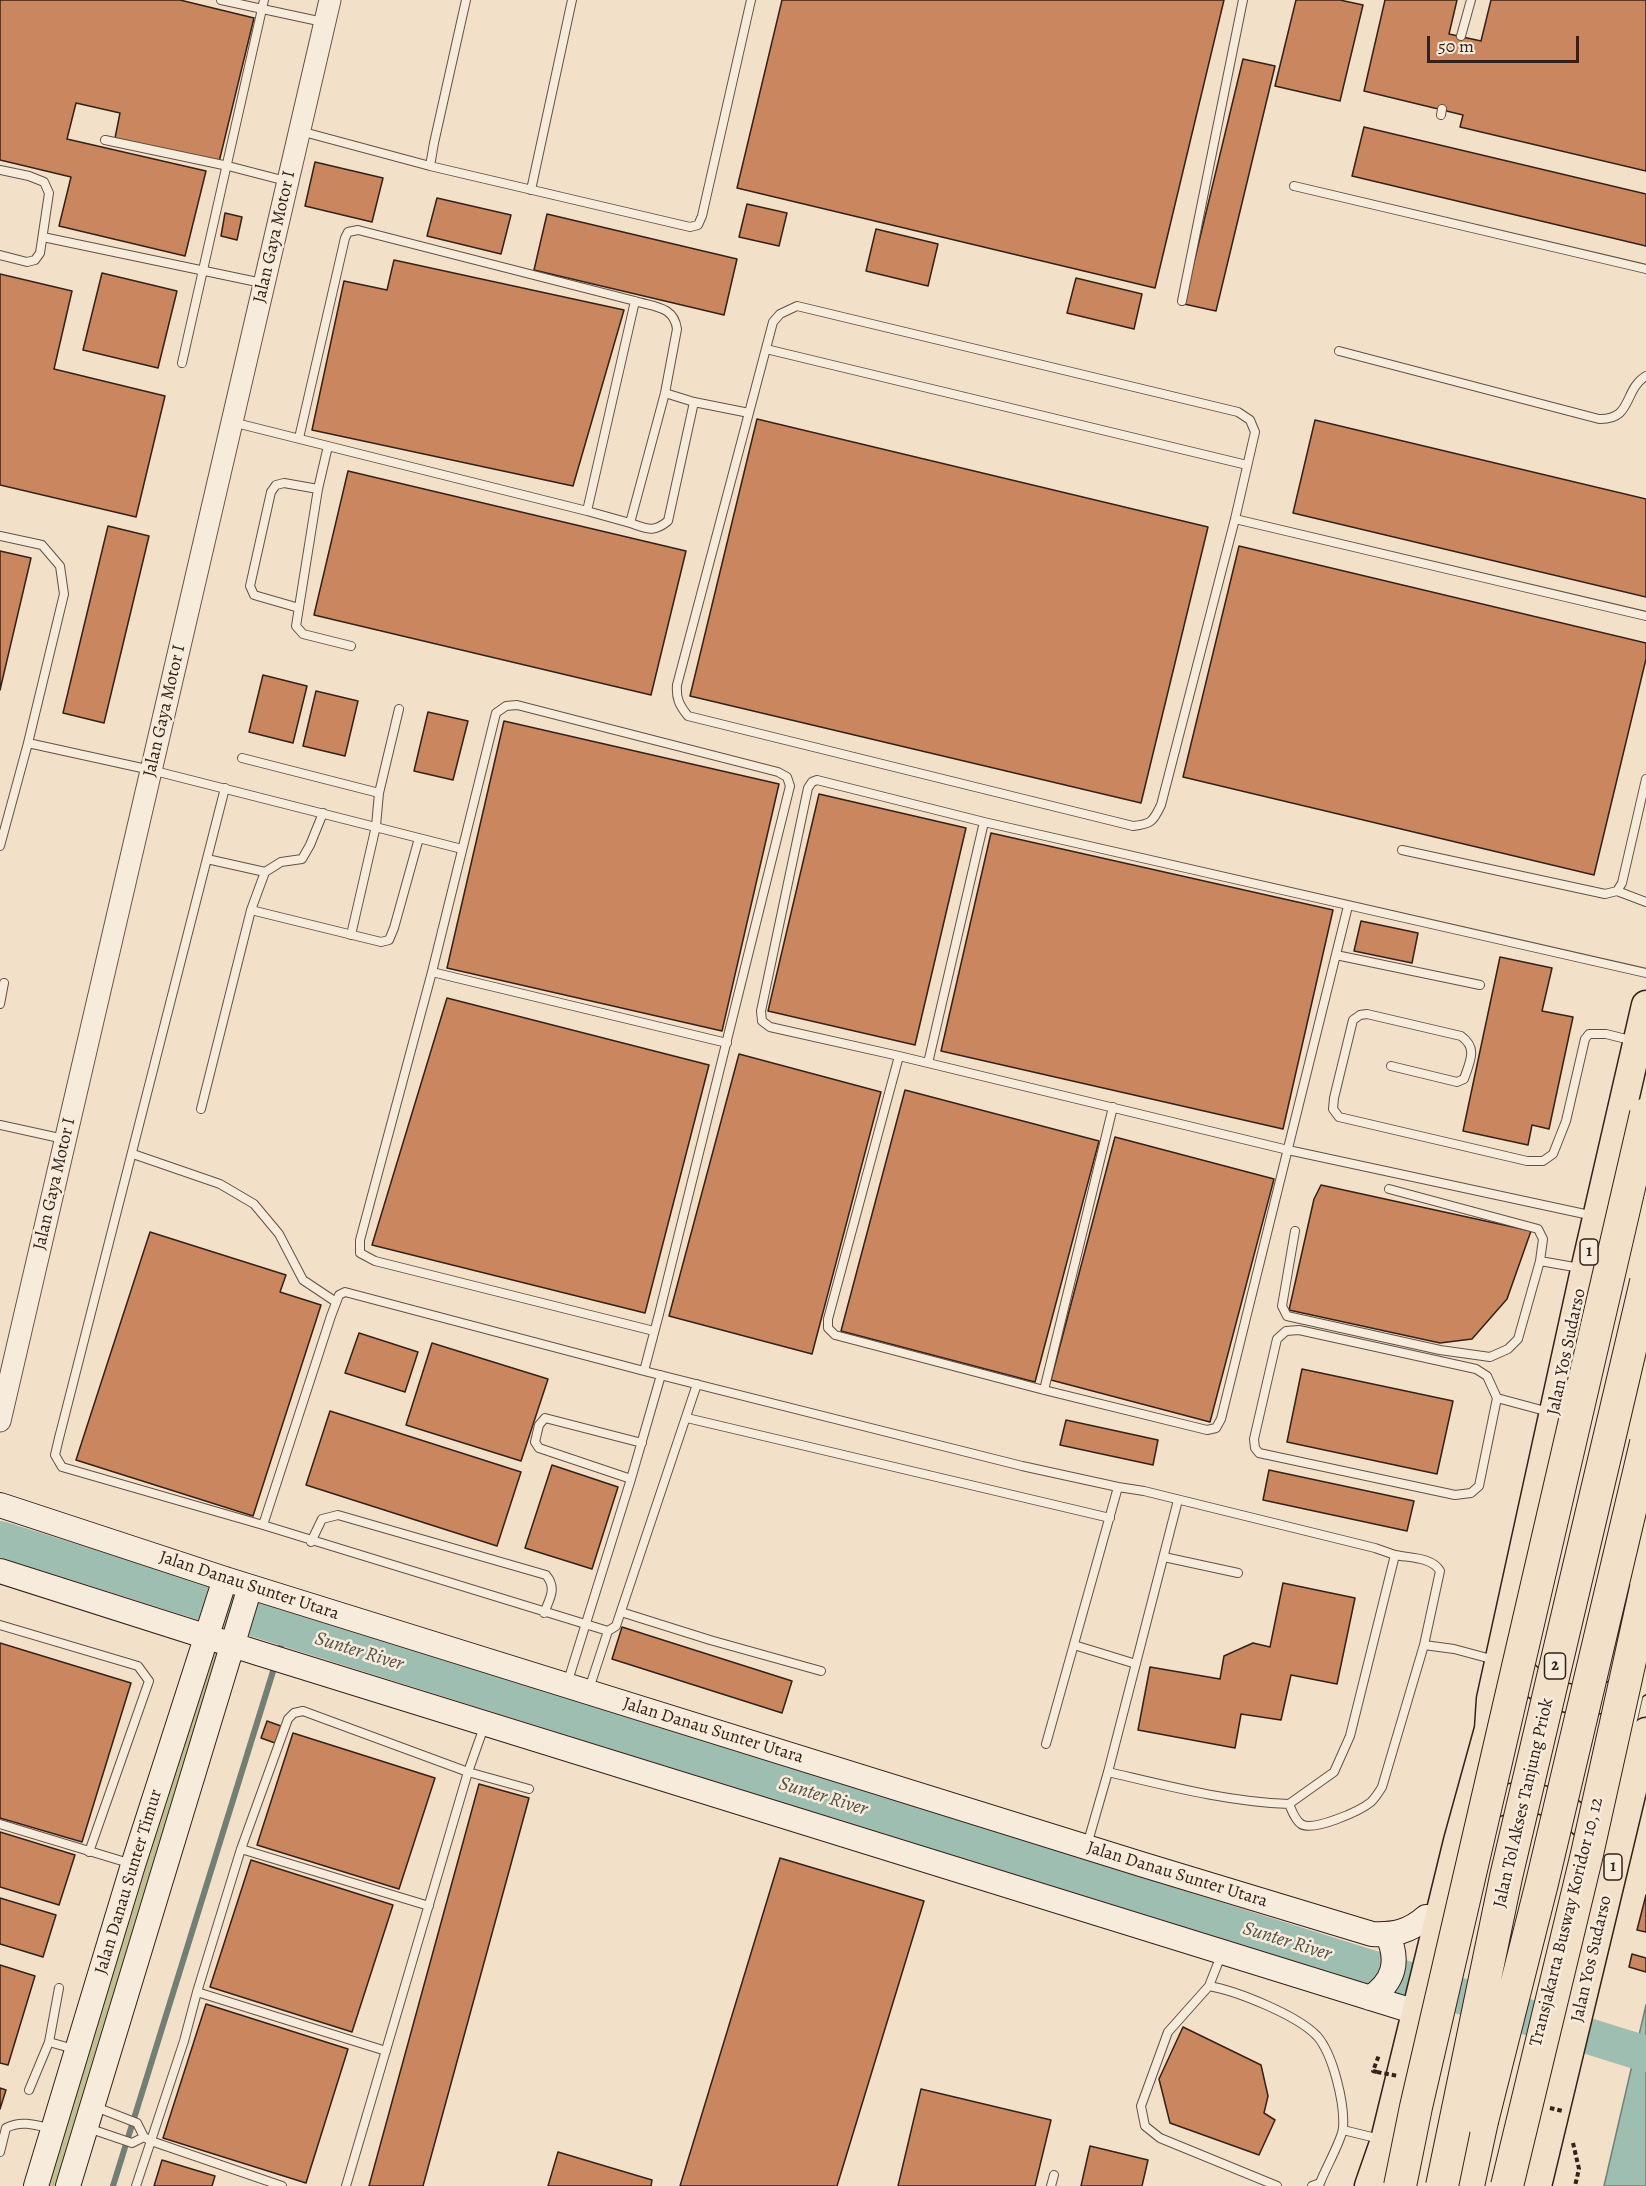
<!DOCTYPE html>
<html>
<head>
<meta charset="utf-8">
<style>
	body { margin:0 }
	#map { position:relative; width:1646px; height:2186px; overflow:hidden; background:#f3e0c8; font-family:Alegreya,serif }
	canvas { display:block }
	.scale { position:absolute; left:1427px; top:36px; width:152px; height:27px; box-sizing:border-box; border:3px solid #33211a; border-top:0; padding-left:8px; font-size:18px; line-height:21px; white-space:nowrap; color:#33211a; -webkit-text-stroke:4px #f7ebdb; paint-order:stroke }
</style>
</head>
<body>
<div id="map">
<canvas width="1646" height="2186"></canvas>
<div class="scale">50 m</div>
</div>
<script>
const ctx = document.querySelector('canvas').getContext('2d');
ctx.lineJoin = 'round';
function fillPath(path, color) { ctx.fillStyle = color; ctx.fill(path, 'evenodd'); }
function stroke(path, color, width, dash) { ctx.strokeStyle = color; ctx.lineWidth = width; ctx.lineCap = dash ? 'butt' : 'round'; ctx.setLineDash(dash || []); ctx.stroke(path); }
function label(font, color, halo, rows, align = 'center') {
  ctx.font = font + ' Alegreya,serif'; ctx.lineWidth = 5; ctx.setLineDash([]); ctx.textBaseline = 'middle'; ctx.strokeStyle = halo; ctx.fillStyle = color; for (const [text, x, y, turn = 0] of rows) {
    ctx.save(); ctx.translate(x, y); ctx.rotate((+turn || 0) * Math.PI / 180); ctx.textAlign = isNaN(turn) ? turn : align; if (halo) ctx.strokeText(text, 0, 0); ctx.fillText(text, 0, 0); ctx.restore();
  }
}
const green = new Path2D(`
	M 206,1637 L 233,1645 L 67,2186 L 37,2186 Z`);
const water = new Path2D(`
	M 1646,2005 L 1646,2186 L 1604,2186 Z`);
const stream = new Path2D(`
	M 278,1655 L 287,1628
	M 113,2186 L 275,1665`);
const river = new Path2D(`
	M 0,1539 L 1646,2054`);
const building = new Path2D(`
	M 0,0 L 180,0 L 254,18 L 219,162 L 115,138 L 120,113 L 76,103 L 67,139 L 206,171 L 185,256 L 59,226 L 71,177 L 0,160 Z
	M 782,0 L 1224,0 L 1155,288 L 737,188 Z
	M 1296,0 L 1340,0 L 1363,5 L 1340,101 L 1275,86 Z
	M 1385,0 L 1457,0 L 1449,34 L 1481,41 L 1491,0 L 1646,0 L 1646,171 L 1460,127 L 1463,115 L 1364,91 Z
	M 1243,59 L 1275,66 L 1216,311 L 1184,304 Z
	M 1364,127 L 1646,194 L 1646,246 L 1352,176 Z
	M 315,162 L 383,178 L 372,222 L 305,206 Z
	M 437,198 L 511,215 L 501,254 L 427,236 Z
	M 747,204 L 787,213 L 779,246 L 739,237 Z
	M 225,213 L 242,217 L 237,240 L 221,236 Z
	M 547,214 L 737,259 L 724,315 L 534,270 Z
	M 876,229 L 938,244 L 928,286 L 866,271 Z
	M 394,260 L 624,310 L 573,486 L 312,430 L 344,281 L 387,290 Z
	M 102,273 L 177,291 L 158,368 L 83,350 Z
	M 0,274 L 72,291 L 54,369 L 165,396 L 136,517 L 0,485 Z
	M 1076,278 L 1142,294 L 1134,329 L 1067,313 Z
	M 757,419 L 1208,527 L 1141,803 L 690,696 Z
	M 1315,420 L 1646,499 L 1646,597 L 1293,513 Z
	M 348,471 L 686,551 L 651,695 L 314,615 Z
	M 108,526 L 149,536 L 104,723 L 63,713 Z
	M 1239,546 L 1646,643 L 1646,659 L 1594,875 L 1183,777 Z
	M 0,551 L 31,558 L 0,690 Z
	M 263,675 L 307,686 L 293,743 L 249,732 Z
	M 316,691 L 358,701 L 345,756 L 303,746 Z
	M 428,712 L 468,721 L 453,780 L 414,771 Z
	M 504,721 L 779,784 L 722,1031 L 447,968 Z
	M 819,794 L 966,828 L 915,1045 L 768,1011 Z
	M 991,833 L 1333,910 L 1283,1129 L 941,1051 Z
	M 1361,921 L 1418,933 L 1412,963 L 1354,951 Z
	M 1500,957 L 1552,968 L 1542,1011 L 1573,1017 L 1549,1129 L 1532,1125 L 1528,1145 L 1463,1131 Z
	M 447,998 L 709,1065 L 645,1313 L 372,1245 Z
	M 739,1054 L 881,1092 L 812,1354 L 669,1316 Z
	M 905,1090 L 1099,1141 L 1035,1382 L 841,1331 Z
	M 1115,1137 L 1274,1179 L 1210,1422 L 1051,1380 Z
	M 1321,1185 L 1531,1231 L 1507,1299 L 1472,1339 L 1440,1343 L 1289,1310 L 1314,1199 Z
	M 150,1232 L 286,1275 L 280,1292 L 321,1305 L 253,1516 L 76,1460 Z
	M 359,1333 L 418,1352 L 405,1392 L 345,1373 Z
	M 432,1343 L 548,1379 L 521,1461 L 406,1425 Z
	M 1302,1369 L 1453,1401 L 1437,1474 L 1287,1442 Z
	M 330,1411 L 521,1472 L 497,1546 L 306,1485 Z
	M 1066,1420 L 1158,1440 L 1153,1465 L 1060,1445 Z
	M 552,1465 L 618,1487 L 592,1569 L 525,1548 Z
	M 1269,1470 L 1414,1501 L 1407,1531 L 1263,1500 Z
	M 1283,1583 L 1355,1598 L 1337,1684 L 1291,1675 L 1281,1720 L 1241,1714 L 1235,1748 L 1138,1730 L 1150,1667 L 1220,1679 L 1224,1656 L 1253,1643 L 1270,1647 Z
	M 622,1627 L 792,1681 L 782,1713 L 612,1659 Z
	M 0,1643 L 131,1683 L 82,1842 L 0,1818 Z
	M 267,1721 L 281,1726 L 275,1743 L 261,1738 Z
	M 293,1733 L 435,1778 L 399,1889 L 257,1845 Z
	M 479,1784 L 529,1798 L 423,2186 L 369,2186 Z
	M 0,1832 L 75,1855 L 59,1905 L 0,1887 Z
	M 780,1858 L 924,1901 L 837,2186 L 680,2186 Z
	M 251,1860 L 393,1905 L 352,2032 L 210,1987 Z
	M 1646,1895 L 1646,1932 L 1637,1930 Z
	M 0,1898 L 56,1915 L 43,1957 L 0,1944 Z
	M 1632,1954 L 1646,1958 L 1646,1972 L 1629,1967 Z
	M 0,1965 L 35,1976 L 8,2065 L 0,2063 Z
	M 206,2004 L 348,2049 L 306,2183 L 163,2138 Z
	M 1183,2027 L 1261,2065 L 1268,2096 L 1264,2113 L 1275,2120 L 1259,2155 L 1170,2123 L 1159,2079 Z
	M 0,2088 L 6,2090 L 0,2109 Z
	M 921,2089 L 1051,2120 L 1035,2186 L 898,2186 Z
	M 1090,2146 L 1148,2160 L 1142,2186 L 1081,2186 Z
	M 558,2152 L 652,2180 L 651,2186 L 548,2186 Z
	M 162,2160 L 215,2176 L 212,2186 L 154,2186 Z`);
const path = new Path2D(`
	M 1377,2072 L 1373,2071 L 1379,2055
	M 1573,2143 L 1579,2169 L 1575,2186`);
const service = new Path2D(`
	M 221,0 L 323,22
	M 466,0 L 434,143 L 430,166 L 690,227 L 698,225 L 702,216 L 751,0
	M 1461,36 L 1471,0
	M 1441,115 L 1442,109
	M 300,131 L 430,166
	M 105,140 L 228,166 L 286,181
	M 0,170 L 29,176 L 44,182 L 49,193 L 40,253 L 35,260 L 27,262 L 0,255
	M 1294,186 L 1646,269
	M 531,190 L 572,0
	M 43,237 L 262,283
	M 1182,301 L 1243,0
	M 797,306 L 1238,412 L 1250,420 L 1255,432 L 1235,519 L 1161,805 C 1153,822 1151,824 1133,826 L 688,716 C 679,705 676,698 677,685 L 773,322 L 780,314 Z
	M 766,349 L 1247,465
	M 1339,351 L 1599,419 C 1633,420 1623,390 1646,376
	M 182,363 L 264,0
	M 694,402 L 749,413
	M 232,422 L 587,511 L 630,523 L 665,393 L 677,329 C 674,306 654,307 635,301 L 358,230 L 348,232 L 345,238 L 299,438
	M 328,446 L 318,489 L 296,626 L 303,634 L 351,646
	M 587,511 L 635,301
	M 1235,519 L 1646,616
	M 630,523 C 648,529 653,533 668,521 L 694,402 L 665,393
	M 0,536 L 42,545 L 60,566 L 64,594 L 28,743 L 151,770 L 462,849
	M 299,608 L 254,595 L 250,586 L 271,492 L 276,485 L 284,483 L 318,489
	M 242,758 L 379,793
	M 225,788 L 59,1438 L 55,1455 L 62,1467 L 263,1525 L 608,1631 L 616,1626 L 697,1384
	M 0,846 L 28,743
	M 1402,850 L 1605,894 L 1617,891 L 1622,883 L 1646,779
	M 207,859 L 265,872
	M 1617,891 L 1646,902
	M 251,910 L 381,942 L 389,940 L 394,928 L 419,838
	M 351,935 L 376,826 L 379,793 L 399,709
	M 1336,955 L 1480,985
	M 432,972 L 727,1043
	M 0,1004 L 4,983
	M 899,1056 L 828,1319 L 828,1328 L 835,1335 L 1044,1390 L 1207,1430 L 1216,1428 L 1221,1419 L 1348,906
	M 928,1063 L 984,822
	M 1391,1066 L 1457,1082 L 1464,1079 C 1470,1061 1478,1048 1461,1036 L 1367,1014 L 1360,1015 L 1353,1020 L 1334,1098 L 1333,1109 L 1339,1117 L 1527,1161 L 1543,1161 L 1553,1154 L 1566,1121 L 1585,1039 L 1589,1034 L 1606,1034 L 1634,1041
	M 201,1109 L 251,910 L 265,872 L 281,862 L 302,859 L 310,845 L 323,813
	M 0,1125 L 64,1139
	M 133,1154 L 220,1184 L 254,1204 L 279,1234 L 303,1280 L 336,1302
	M 1389,1189 L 1538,1229 L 1543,1239 L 1540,1261
	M 1594,1216 L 1288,1150 L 899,1056 L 770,1027 L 762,1021 L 761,1011 L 808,788 L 812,782 L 817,780 L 984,822 L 1646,973
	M 1295,1231 L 1282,1306 L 1287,1316 L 1440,1350 L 1490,1357 L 1508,1349 L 1518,1339 L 1540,1261 L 1580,1268
	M 644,1371 L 659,1314 L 790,786 L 787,777 L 778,772 L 517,705 L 506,706 L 496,713 L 432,972 L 360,1240 L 360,1253 L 375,1261 L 654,1331
	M 1044,1390 L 1113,1107
	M 1497,1398 L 1487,1376 L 1476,1369 L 1299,1330 L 1286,1331 L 1277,1339 L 1254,1439 L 1255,1448 L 1259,1453 L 1455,1495 L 1471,1493 L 1479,1486 L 1497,1398 L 1549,1412
	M 687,1418 L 1110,1518
	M 631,1479 L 539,1448 L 535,1442 L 539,1425 L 545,1418 L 642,1443
	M 263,1525 L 331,1316 L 339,1295 L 345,1292 L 644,1371 L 1022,1466 L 1118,1487
	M 311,1542 L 322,1519 L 338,1515 L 546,1575 C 557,1588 550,1598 544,1613
	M 1395,1555 C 1410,1558 1432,1557 1440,1571 L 1424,1645
	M 1164,1557 L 1238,1573
	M 621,1612 L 710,1640 L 821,1671
	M 0,1625 L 138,1666 L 149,1681 L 89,1852
	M 1074,1645 L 1136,1664
	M 567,1684 L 631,1479 L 661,1375
	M 589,1689 L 608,1631
	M 1046,1744 L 1118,1487 L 1144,1491 L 1375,1548 L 1395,1555 L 1350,1736 L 1334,1772 L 1289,1804 C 1292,1811 1295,1820 1301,1824 C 1313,1832 1360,1811 1371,1802 C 1375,1798 1379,1792 1382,1787 L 1424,1645 L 1454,1649 L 1495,1660
	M 1108,1772 C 1168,1786 1228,1802 1289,1804
	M 1620,1776 L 1640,1689
	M 0,1824 L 132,1864
	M 1087,1845 L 1108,1772 L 1178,1500
	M 241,1849 L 429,1906
	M 1222,1953 L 1209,1986 L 1168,2032 L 1141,2106 L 1145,2126 L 1160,2138 L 1277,2186
	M 1209,1986 C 1237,1991 1297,2015 1317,2036 C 1333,2054 1345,2104 1343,2128 C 1342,2140 1325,2169 1320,2183 L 1312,2186
	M 197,1992 L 386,2051
	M 49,2042 L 59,1988
	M 29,2090 L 49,2042 L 74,2049
	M 93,2106 L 137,2123 L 144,2137 L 151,2141 L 282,2186
	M 88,2128 L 132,2143 L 144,2137
	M 1343,2130 L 1380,2139
	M 0,2152 L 6,2128 C 21,2120 36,2125 52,2129
	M 136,2186 L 184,2041 L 197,1992 L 241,1849 L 288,1719 L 294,1713 L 303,1711 L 468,1772 L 529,1789
	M 346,2186 L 468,1772 L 485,1724
	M 1051,2186 L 1054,2175`);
const tertiary = new Path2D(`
	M 0,1421 L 330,0`);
const secondary = new Path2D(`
	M 0,1505 L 225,1579 L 1144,1865 L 1372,1934 C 1394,1935 1409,1932 1426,1917
	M 0,1571 L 258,1653 L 1403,2008
	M 1370,1998 C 1394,1982 1400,1961 1387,1934
	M 36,2186 L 133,1865 L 225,1579
	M 68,2186 L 250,1587`);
const trunk = new Path2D(`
	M 1511,1650 C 1521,1689 1569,1706 1605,1698 C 1621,1694 1634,1686 1646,1676
	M 1472,1820 C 1511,1775 1580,1803 1603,1849
	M 1369,2186 L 1385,2140 L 1458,1841 L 1489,1729 L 1491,1699 L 1585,1270 L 1646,1005
	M 1537,2186 L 1646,1732`);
const motorway = new Path2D(`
	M 1468,2186 L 1482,2121`);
const pathBridge = new Path2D(`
	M 1377,2072 L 1398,2076
	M 1550,2108 L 1563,2111`);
const motorwayBridge = new Path2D(`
	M 1482,2121 L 1542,1883 L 1646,1443
	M 1400,2186 L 1416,2107 L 1646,1114
	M 1442,2186 L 1506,1877 L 1646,1282
	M 1507,2186 L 1587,1854 L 1646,1588`);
const shields = [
	[1589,1252,18],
	[1555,1666,21],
	[1613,1867,18]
];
const shieldNames = [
	["1",1589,1252],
	["2",1555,1666],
	["1",1613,1867]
];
const streetNames = [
	["Jalan Gaya Motor I",275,237,-77],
	["Jalan Gaya Motor I",165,711,-77],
	["Jalan Gaya Motor I",55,1184,-77],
	["Jalan Yos Sudarso",1567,1352,-78],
	["Jalan Danau Sunter Utara",249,1586,18],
	["Jalan Danau Sunter Utara",713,1731,17],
	["Jalan Tol Akses Tanjung Priok",1524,1803,-77],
	["Jalan Danau Sunter Utara",1177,1875,17],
	["Jalan Danau Sunter Timur",129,1882,-73],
	["Transjakarta Busway Koridor 10, 12",1567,1922,-76],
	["Jalan Yos Sudarso",1592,1959,-77]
];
const waterNames = [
	["Sunter River",359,1652,17],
	["Sunter River",823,1797,17],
	["Sunter River",1287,1942,17]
];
fillPath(green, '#c0c193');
fillPath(water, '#9dbeb0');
stroke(water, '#737f74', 1.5);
stroke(stream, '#737f74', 6);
stroke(river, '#9dbeb0', 36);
fillPath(building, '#ca875f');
stroke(building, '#33211a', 1.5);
stroke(service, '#635146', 10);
stroke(tertiary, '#635146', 23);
stroke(secondary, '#33211a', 26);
stroke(trunk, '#33211a', 31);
stroke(motorway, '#33211a', 34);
stroke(path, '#33211a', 4, [4.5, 3]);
stroke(service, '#f7ebdb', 8);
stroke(tertiary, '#f7ebdb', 21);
stroke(secondary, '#f7ebdb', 24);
stroke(trunk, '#f3e0c8', 28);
stroke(motorway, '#f3e0c8', 32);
stroke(motorwayBridge, '#33211a', 34, []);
stroke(pathBridge, '#33211a', 4, [4.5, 3]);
stroke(motorwayBridge, '#f3e0c8', 32);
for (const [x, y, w] of shields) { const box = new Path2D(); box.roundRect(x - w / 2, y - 13, w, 26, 4.5); ctx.fillStyle = '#f7ebdb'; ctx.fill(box); stroke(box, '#33211a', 1.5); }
label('bold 16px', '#33211a', null, shieldNames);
label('18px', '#33211a', '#f7ebdb', streetNames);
label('italic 20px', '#535047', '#f7ebdb', waterNames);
</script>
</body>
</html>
